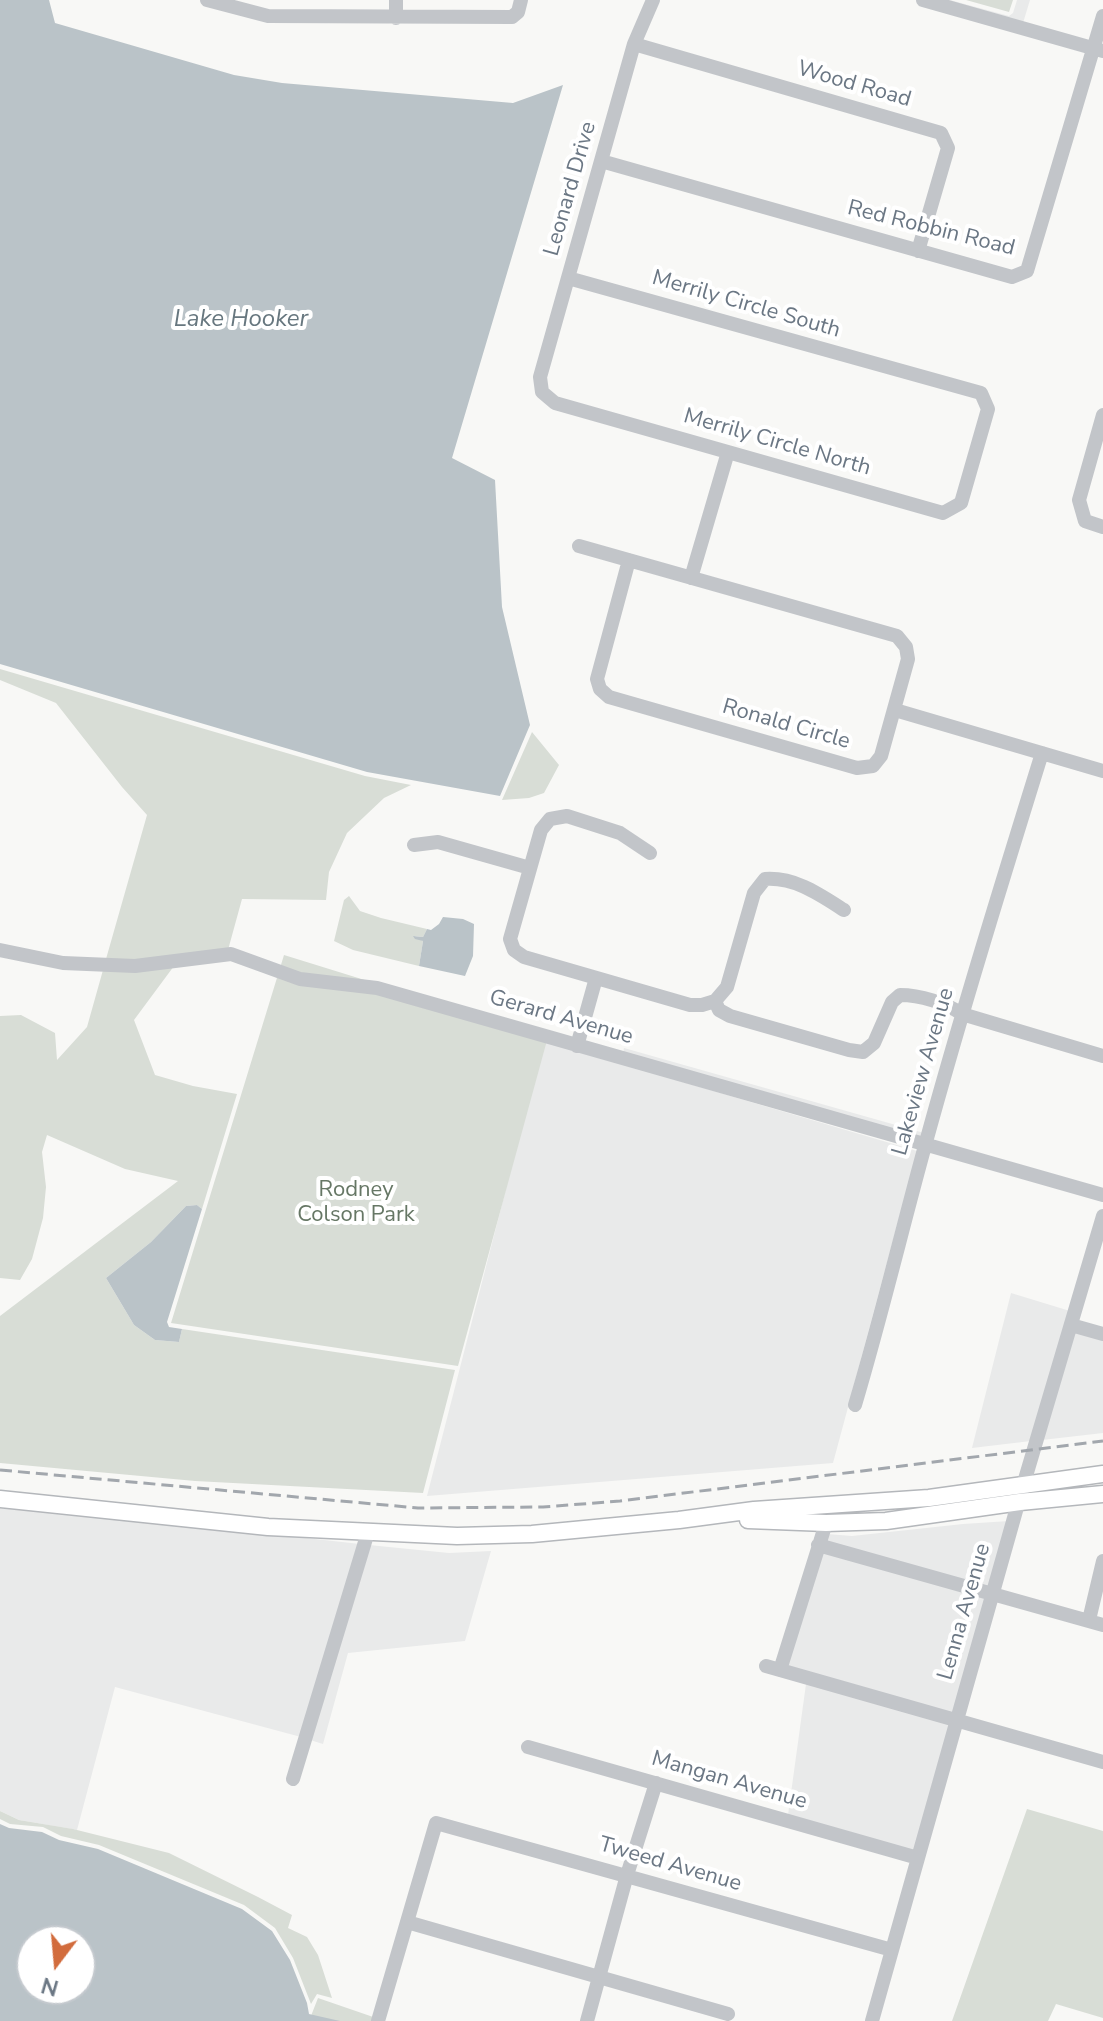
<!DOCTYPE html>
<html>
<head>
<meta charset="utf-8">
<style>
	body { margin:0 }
	#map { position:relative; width:1103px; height:2021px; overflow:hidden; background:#f8f8f6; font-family:"Nunito Sans",sans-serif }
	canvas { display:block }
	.north { position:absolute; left:16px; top:1925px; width:80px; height:80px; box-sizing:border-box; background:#fff; border:2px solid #c4c9ce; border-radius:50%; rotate:196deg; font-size:22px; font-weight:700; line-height:32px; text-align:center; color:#6b7784 }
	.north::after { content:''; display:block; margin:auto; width:28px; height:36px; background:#d26c3d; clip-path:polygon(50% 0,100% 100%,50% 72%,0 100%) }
</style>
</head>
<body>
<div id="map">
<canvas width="1103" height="2021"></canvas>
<div class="north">N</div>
</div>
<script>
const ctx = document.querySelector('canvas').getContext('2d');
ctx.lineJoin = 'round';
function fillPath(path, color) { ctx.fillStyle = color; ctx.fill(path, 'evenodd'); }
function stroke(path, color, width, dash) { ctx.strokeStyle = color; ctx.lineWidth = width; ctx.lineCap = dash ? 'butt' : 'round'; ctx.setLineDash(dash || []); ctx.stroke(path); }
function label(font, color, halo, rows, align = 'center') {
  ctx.font = font + ' "Nunito Sans",sans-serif'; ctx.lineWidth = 8; ctx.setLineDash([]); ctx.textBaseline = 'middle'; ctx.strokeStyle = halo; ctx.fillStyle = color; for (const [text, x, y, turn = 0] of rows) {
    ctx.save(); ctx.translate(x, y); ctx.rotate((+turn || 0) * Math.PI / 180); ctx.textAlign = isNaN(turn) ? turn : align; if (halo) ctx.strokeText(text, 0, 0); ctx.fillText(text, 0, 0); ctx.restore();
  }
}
const built = new Path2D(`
	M 942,0 L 950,0 L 1009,16 L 1013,13 L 1017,0 L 1030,0 L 1023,23 Z
	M 544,1041 L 917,1151 L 833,1463 L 427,1496 Z
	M 624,1048 L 924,1133 L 923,1137 L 623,1053 Z
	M 1011,1293 L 1070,1311 L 1031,1441 L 972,1448 Z
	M 1074,1331 L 1103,1340 L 1103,1433 L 1042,1440 Z
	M 0,1508 L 207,1527 L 360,1544 L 301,1737 L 115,1687 L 77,1830 L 19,1820 L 0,1811 Z
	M 1009,1521 L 990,1587 L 824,1541 L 827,1534 L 852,1536 L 963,1524 Z
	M 369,1545 L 449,1553 L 491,1551 L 465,1641 L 348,1653 L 323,1744 L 310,1740 Z
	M 821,1551 L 987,1597 L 954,1715 L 786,1666 Z
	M 806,1684 L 951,1725 L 915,1852 L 788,1815 Z`);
const green = new Path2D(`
	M 966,0 L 1013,0 L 1009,12 Z
	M 0,669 L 365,776 L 411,785 L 384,798 L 347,833 L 329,872 L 326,900 L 242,899 L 228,950 L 135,961 L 106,959 L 147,815 L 122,787 L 56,703 L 0,680 Z
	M 532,732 L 559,765 L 544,793 L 529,798 L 502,800 Z
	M 349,896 L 360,911 L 381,918 L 427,929 L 423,937 L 414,936 L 423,941 L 419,966 L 353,950 L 334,941 L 344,900 Z
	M 284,955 L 426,999 L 549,1033 L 458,1366 L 171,1323 Z
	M 174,966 L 134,1020 L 155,1075 L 193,1086 L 237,1094 L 202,1209 L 197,1205 L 186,1206 L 151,1242 L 106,1278 L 134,1325 L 155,1340 L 179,1342 L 182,1329 L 455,1370 L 423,1493 L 195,1481 L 0,1463 L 0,1316 L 178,1181 L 125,1169 L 47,1135 L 42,1152 L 46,1187 L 43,1218 L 32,1259 L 20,1280 L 0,1278 L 0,1016 L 21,1015 L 55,1033 L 57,1060 L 87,1027 L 103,970 Z
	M 1027,1809 L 1103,1831 L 1103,2018 L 1056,2004 L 1048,2021 L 952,2021 Z
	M 0,1811 L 19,1820 L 73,1829 L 169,1853 L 258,1897 L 292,1915 L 288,1928 L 307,1937 L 318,1955 L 332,1998 L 317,1994 L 311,2004 L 293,1958 L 275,1928 L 244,1905 L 99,1845 L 61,1836 L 43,1827 L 10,1824 L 0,1819 Z
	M 318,1998 L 379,2019 L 378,2021 L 309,2021 Z`);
const water = new Path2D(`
	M 0,0 L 49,0 L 55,23 L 234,75 L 282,83 L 513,103 L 563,85 L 452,458 L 495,480 L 502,607 L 530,725 L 500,796 L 367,772 L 0,664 Z
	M 443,917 L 463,919 L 474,924 L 473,956 L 465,976 L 419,966 L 423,941 L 415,939 L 413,936 L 423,937 L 427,929 L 431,930 L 439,924 Z
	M 197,1205 L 202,1209 L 167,1322 L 169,1327 L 182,1329 L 179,1342 L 155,1340 L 134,1325 L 106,1278 L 151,1242 L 186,1206 Z
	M 0,1824 L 9,1828 L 42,1832 L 59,1840 L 98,1849 L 242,1909 L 272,1931 L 290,1960 L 307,2003 L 309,2014 L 340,2021 L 0,2021 ZM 32,1941 L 80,1941 L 80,1989 L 32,1989 Z`);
const minor = new Path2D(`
	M 207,0 L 268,16 L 512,17 L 518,12 L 521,0
	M 396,0 L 396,18
	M 923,0 L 1103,51
	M 634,44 L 941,133 L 948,148 L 918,251
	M 601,161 L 1012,277 L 1027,271 L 1103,16
	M 568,278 L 981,393 L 988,409 L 961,503 L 943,513 L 555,403 L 542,392 L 540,377 L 634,44 L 653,0
	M 1103,415 L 1079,500 L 1085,521 L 1103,527
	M 579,546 L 897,636 L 906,647 L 908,659 L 881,756 L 873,766 L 857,768 L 609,697 L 600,689 L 597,679 L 629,560
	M 691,578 L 728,452
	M 895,710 L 1103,771
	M 414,845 L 438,842 L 530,868
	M 650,853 L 620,833 L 567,816 L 550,819 L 541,830 L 510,939 L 514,950 L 524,957 L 690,1005 L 702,1005 L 715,1001 L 727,987 L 754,893 L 765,879 C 795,877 819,894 844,910
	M 0,950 L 63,963 L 135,966 L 231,954 L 300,979 L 377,988 L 1103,1195
	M 715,1001 L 719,1010 L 730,1016 L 849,1050 L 863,1052 L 874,1043 L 892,1002 L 900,995 C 920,995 946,1003 962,1014 L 1103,1056
	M 577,1046 L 596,978
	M 1071,1325 L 1103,1334
	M 855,1405 C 881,1318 902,1229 926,1142 C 962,1011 1002,882 1042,753
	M 818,1545 L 1103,1625
	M 1089,1620 L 1103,1561
	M 766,1666 L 1103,1762
	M 780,1670 L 826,1523
	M 528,1747 L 918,1858
	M 293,1779 L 368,1532
	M 407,1922 L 728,2014
	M 378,2021 L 436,1823 L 892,1950
	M 587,2021 L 627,1875 L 656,1783
	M 872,2021 L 1023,1486 L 1103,1216`);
const major = new Path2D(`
	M 0,1499 L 268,1527 L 457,1536 L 532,1534 L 679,1520 L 754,1510 L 929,1498 L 1103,1474
	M 748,1520 L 826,1523 L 886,1521 L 1020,1502 L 1103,1494`);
const rail = new Path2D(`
	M 0,1470 L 418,1508 L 543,1507 L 620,1501 L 1103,1441`);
const streetNames = [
	["Wood Road",854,85,16],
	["Leonard Drive",571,189,-74],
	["Red Robbin Road",931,229,14],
	["Merrily Circle South",746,305,16],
	["Merrily Circle North",777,443,16],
	["Ronald Circle",786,725,16],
	["Gerard Avenue",561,1018,16],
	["Lakeview Avenue",924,1072,-74],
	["Lenna Avenue",965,1612,-74],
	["Mangan Avenue",729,1781,16],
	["Tweed Avenue",670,1865,16]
];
const parkNames = [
	["Rodney",356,1191],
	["Colson Park",356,1216]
];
const waterNames = [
	["Lake Hooker",241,320]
];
fillPath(built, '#e9eaea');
fillPath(green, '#d8ddd6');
fillPath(water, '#bac3c8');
stroke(major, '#b4b7bb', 19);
stroke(minor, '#c2c5c9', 14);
stroke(major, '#fff', 16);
stroke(rail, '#a2a7ad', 3, [12, 6]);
label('22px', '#6b7784', '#fff', streetNames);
label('22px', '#667765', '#fff', parkNames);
label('italic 24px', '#67777f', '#fff', waterNames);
</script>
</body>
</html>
